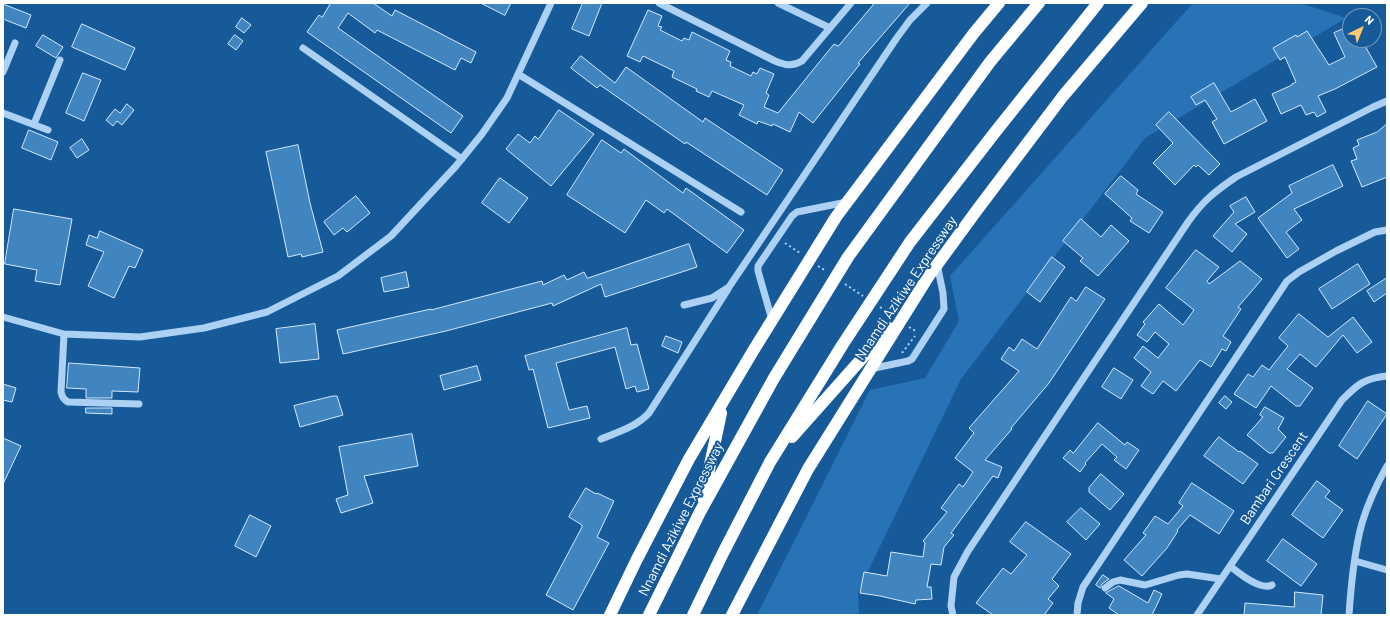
<!DOCTYPE html>
<html>
<head>
<meta charset="utf-8">
<style>
	body { margin:0 }
	#map { position:relative; width:1390px; height:618px; overflow:hidden; background:#175a99; font-family:Barlow,sans-serif }
	canvas { display:block }
	.frame { position:absolute; inset:0; border:4px solid #fff; pointer-events:none }
	.north { position:absolute; left:1342px; top:8px; width:40px; height:40px; box-sizing:border-box; background:#175a99; border:1px solid #749cc2; border-radius:50%; rotate:43deg; font-size:11px; font-weight:700; line-height:16px; text-align:center; color:#fff }
	.north::after { content:''; display:block; margin:auto; width:14px; height:18px; background:#ffc96c; clip-path:polygon(50% 0,100% 100%,50% 72%,0 100%) }
</style>
</head>
<body>
<div id="map">
<canvas width="1390" height="618"></canvas>
<div class="frame"></div>
<div class="north">N</div>
</div>
<script>
const ctx = document.querySelector('canvas').getContext('2d');
ctx.lineJoin = 'round';
function fillPath(path, color) { ctx.fillStyle = color; ctx.fill(path, 'evenodd'); }
function stroke(path, color, width, dash) { ctx.strokeStyle = color; ctx.lineWidth = width; ctx.lineCap = dash ? 'butt' : 'round'; ctx.setLineDash(dash || []); ctx.stroke(path); }
function label(font, color, halo, rows, align = 'center') {
  ctx.font = font + ' Barlow,sans-serif'; ctx.lineWidth = 4; ctx.setLineDash([]); ctx.textBaseline = 'middle'; ctx.strokeStyle = halo; ctx.fillStyle = color; for (const [text, x, y, turn = 0] of rows) {
    ctx.save(); ctx.translate(x, y); ctx.rotate((+turn || 0) * Math.PI / 180); ctx.textAlign = isNaN(turn) ? turn : align; if (halo) ctx.strokeText(text, 0, 0); ctx.fillText(text, 0, 0); ctx.restore();
  }
}
const green = new Path2D(`
	M 1193,3 L 1300,3 L 1346,18 L 1145,138 L 961,379 L 858,592 L 859,615 L 757,615 L 870,390 L 925,378 L 959,321 L 950,276 Z`);
const building = new Path2D(`
	M 331,3 L 373,3 L 392,16 L 395,10 L 476,52 L 471,63 L 461,58 L 455,70 L 377,30 L 375,33 L 348,13 L 338,28 L 463,116 L 451,133 L 307,32 L 319,15 L 322,17 Z
	M 481,3 L 511,3 L 505,15 Z
	M 583,3 L 602,3 L 589,36 L 572,29 Z
	M 875,3 L 910,3 L 858,63 L 860,64 L 813,123 L 799,112 L 790,132 L 773,124 L 772,126 L 758,121 L 757,124 L 739,115 L 744,105 L 712,91 L 709,97 L 696,91 L 697,89 L 672,77 L 674,71 L 643,56 L 640,62 L 627,56 L 648,10 L 662,16 L 658,26 L 662,27 L 660,30 L 682,41 L 684,38 L 689,40 L 692,32 L 730,51 L 726,60 L 731,62 L 730,66 L 751,76 L 753,72 L 757,74 L 760,68 L 774,74 L 766,93 L 769,95 L 764,107 L 778,113 L 834,44 L 838,46 Z
	M 3,4 L 31,15 L 26,28 L 3,19 Z
	M 242,18 L 251,25 L 244,33 L 236,27 Z
	M 82,24 L 135,48 L 125,70 L 72,47 Z
	M 1350,26 L 1350,40 L 1359,40 L 1363,48 L 1365,46 L 1377,67 L 1335,89 L 1318,96 L 1326,112 L 1317,117 L 1314,112 L 1306,115 L 1301,105 L 1281,114 L 1272,94 L 1292,85 L 1292,84 L 1296,82 L 1285,57 L 1280,60 L 1273,48 L 1296,35 L 1297,37 L 1307,31 L 1329,65 L 1345,57 L 1334,33 Z
	M 43,35 L 63,47 L 56,58 L 36,46 Z
	M 235,35 L 243,41 L 236,50 L 228,44 Z
	M 581,56 L 615,83 L 626,67 L 703,122 L 705,118 L 783,170 L 767,195 L 686,142 L 685,144 L 600,85 L 597,88 L 571,68 Z
	M 83,73 L 101,80 L 84,121 L 66,113 Z
	M 1214,83 L 1231,112 L 1255,99 L 1267,121 L 1224,144 L 1212,122 L 1217,119 L 1205,100 L 1196,105 L 1191,97 Z
	M 127,104 L 134,110 L 122,125 L 117,121 L 113,126 L 106,120 L 115,109 L 120,113 Z
	M 559,110 L 594,134 L 551,186 L 506,149 L 518,134 L 530,143 L 535,136 L 538,139 Z
	M 1169,112 L 1220,164 L 1209,175 L 1198,165 L 1196,167 L 1194,165 L 1175,185 L 1153,163 L 1173,143 L 1156,125 Z
	M 1387,124 L 1387,177 L 1362,187 L 1351,161 L 1357,159 L 1353,148 L 1359,145 L 1357,140 L 1377,132 Z
	M 29,130 L 58,142 L 51,160 L 22,148 Z
	M 82,139 L 89,150 L 77,158 L 70,148 Z
	M 602,140 L 621,153 L 624,149 L 683,193 L 686,188 L 744,230 L 727,253 L 667,209 L 664,213 L 646,200 L 625,233 L 567,195 Z
	M 298,145 L 310,203 L 323,252 L 302,257 L 301,254 L 288,257 L 266,152 Z
	M 1333,165 L 1343,186 L 1294,209 L 1302,220 L 1286,232 L 1299,249 L 1287,258 L 1258,218 L 1292,193 L 1289,186 Z
	M 1121,176 L 1138,190 L 1136,194 L 1163,212 L 1149,233 L 1130,221 L 1132,218 L 1105,194 Z
	M 500,178 L 528,198 L 509,223 L 482,203 Z
	M 356,196 L 370,213 L 347,232 L 343,228 L 334,235 L 324,222 Z
	M 1246,197 L 1255,212 L 1235,224 L 1247,234 L 1232,252 L 1213,236 L 1234,212 L 1230,206 Z
	M 14,209 L 72,219 L 60,285 L 35,281 L 37,270 L 5,264 Z
	M 1081,219 L 1101,237 L 1111,225 L 1129,241 L 1098,276 L 1080,261 L 1083,258 L 1063,241 Z
	M 100,231 L 143,250 L 135,268 L 129,266 L 114,298 L 88,286 L 104,252 L 86,245 L 89,235 L 97,238 Z
	M 689,244 L 697,267 L 605,297 L 601,284 L 553,306 L 552,303 L 446,331 L 343,354 L 337,330 L 431,309 L 431,310 L 542,281 L 543,285 L 564,275 L 567,280 L 584,272 L 587,278 Z
	M 1196,250 L 1219,267 L 1207,281 L 1209,284 L 1240,261 L 1262,279 L 1238,307 L 1241,309 L 1223,336 L 1231,342 L 1226,351 L 1222,349 L 1211,367 L 1200,360 L 1176,391 L 1163,381 L 1153,394 L 1141,386 L 1151,372 L 1134,358 L 1143,346 L 1158,358 L 1169,344 L 1155,332 L 1147,342 L 1137,335 L 1145,324 L 1143,322 L 1159,304 L 1183,325 L 1194,310 L 1166,288 Z
	M 1052,257 L 1065,267 L 1040,302 L 1027,292 Z
	M 1358,264 L 1370,284 L 1332,309 L 1319,289 Z
	M 406,272 L 409,287 L 384,292 L 381,278 Z
	M 1387,278 L 1387,293 L 1374,302 L 1367,291 Z
	M 1086,287 L 1105,299 L 1049,383 L 1011,428 L 1012,429 L 985,460 L 1002,467 L 998,478 L 993,476 L 951,533 L 954,535 L 944,547 L 941,565 L 931,564 L 927,587 L 931,587 L 932,599 L 916,600 L 915,604 L 880,596 L 860,593 L 864,572 L 887,576 L 891,552 L 923,557 L 925,543 L 923,541 L 947,512 L 941,508 L 959,484 L 963,487 L 973,472 L 955,458 L 974,433 L 969,428 L 1019,371 L 1001,359 L 1009,347 L 1014,351 L 1022,339 L 1037,349 L 1071,297 L 1076,301 Z
	M 1299,314 L 1328,337 L 1353,317 L 1372,342 L 1357,353 L 1343,335 L 1316,367 L 1300,354 L 1287,369 L 1313,388 L 1300,406 L 1296,406 L 1271,386 L 1256,408 L 1234,394 L 1248,374 L 1253,377 L 1262,365 L 1269,370 L 1288,346 L 1279,338 Z
	M 315,324 L 319,359 L 280,363 L 276,329 Z
	M 627,328 L 631,345 L 637,344 L 649,389 L 637,392 L 635,386 L 626,389 L 615,347 L 556,363 L 569,410 L 587,406 L 590,418 L 548,428 L 533,369 L 529,370 L 525,356 Z
	M 666,336 L 682,342 L 678,353 L 662,346 Z
	M 69,363 L 140,368 L 138,392 L 112,391 L 112,398 L 86,398 L 86,389 L 67,388 Z
	M 477,366 L 481,380 L 444,390 L 440,376 Z
	M 1114,368 L 1133,380 L 1121,399 L 1102,387 Z
	M 3,384 L 16,388 L 12,402 L 3,400 Z
	M 333,396 L 337,396 L 343,415 L 300,427 L 294,406 Z
	M 1225,396 L 1232,402 L 1226,409 L 1219,403 Z
	M 1368,401 L 1387,414 L 1357,459 L 1339,446 Z
	M 1265,407 L 1284,418 L 1278,429 L 1286,437 L 1273,453 L 1269,453 L 1247,435 L 1263,417 L 1260,415 Z
	M 86,408 L 112,408 L 112,414 L 86,413 Z
	M 1098,423 L 1125,445 L 1127,442 L 1139,450 L 1126,469 L 1114,460 L 1117,457 L 1102,444 L 1085,463 L 1086,464 L 1080,472 L 1063,458 L 1070,450 L 1073,453 Z
	M 412,434 L 418,466 L 364,476 L 373,503 L 341,513 L 336,499 L 348,495 L 339,447 Z
	M 1219,437 L 1239,452 L 1240,451 L 1258,464 L 1243,484 L 1204,456 Z
	M 3,438 L 21,446 L 3,484 Z
	M 1101,474 L 1124,494 L 1110,510 L 1089,492 L 1089,488 Z
	M 1317,481 L 1330,491 L 1325,497 L 1343,510 L 1323,538 L 1292,515 Z
	M 1192,483 L 1234,511 L 1219,534 L 1190,515 L 1177,530 L 1178,531 L 1167,548 L 1142,576 L 1124,560 L 1146,535 L 1143,533 L 1155,516 L 1168,524 L 1183,506 L 1179,503 Z
	M 586,488 L 596,494 L 597,493 L 614,501 L 597,537 L 609,543 L 573,610 L 546,595 L 582,527 L 582,525 L 569,517 Z
	M 1081,508 L 1100,524 L 1086,540 L 1067,522 Z
	M 250,515 L 271,526 L 256,557 L 235,546 Z
	M 1026,522 L 1071,554 L 1052,579 L 1059,586 L 1048,599 L 1053,603 L 1044,615 L 993,615 L 976,603 L 1003,568 L 1011,574 L 1027,555 L 1010,542 Z
	M 1283,539 L 1317,564 L 1301,586 L 1267,561 Z
	M 1103,575 L 1109,579 L 1102,584 L 1100,588 L 1096,585 Z
	M 1119,586 L 1148,603 L 1154,590 L 1162,594 L 1152,615 L 1119,615 L 1109,608 L 1114,599 L 1106,593 Z
	M 1295,592 L 1323,595 L 1321,615 L 1244,615 L 1245,603 L 1294,607 Z`);
const path = new Path2D(`
	M 785,243 L 800,253
	M 818,266 L 826,271
	M 845,284 L 863,296
	M 880,307 L 891,315
	M 909,327 L 917,332
	M 902,353 L 915,336`);
const minor = new Path2D(`
	M 659,3 L 775,61 C 785,65 792,67 802,61 L 851,3
	M 778,3 L 830,28
	M 303,48 L 462,159
	M 3,72 L 15,43
	M 518,74 L 741,212
	M 3,113 L 48,130
	M 34,124 L 60,60
	M 684,305 L 712,298 L 729,287 L 896,39 L 910,20 L 927,3
	M 3,317 L 64,334 L 140,337 L 204,328 L 267,312 L 338,276 L 391,236 L 456,166 L 482,134 L 507,98 L 551,3
	M 772,320 L 758,271 L 758,266 L 792,216 L 797,212 L 847,202
	M 64,334 L 61,392 C 62,397 64,400 68,402 L 139,404
	M 870,369 L 908,361 L 912,359 L 944,309 L 943,293 L 937,264
	M 601,439 C 618,432 636,427 649,413 L 728,289
	M 1355,561 L 1387,570
	M 1230,566 C 1239,573 1260,591 1272,585
	M 1105,588 L 1113,582 L 1120,580 L 1145,585 L 1179,575 L 1187,574 L 1221,579
	M 953,615 L 951,606 L 954,577 L 968,551 L 1188,222 C 1203,201 1214,192 1236,177 L 1373,107 L 1387,101
	M 1077,615 L 1078,603 L 1083,587 L 1287,281 L 1299,272 L 1336,251 L 1375,232 L 1387,230
	M 1197,615 L 1342,400 C 1357,385 1364,378 1387,376
	M 1349,615 C 1351,585 1354,552 1362,523 C 1368,503 1377,484 1387,466`);
const highway = new Path2D(`
	M 792,437 L 889,328
	M 703,498 L 721,413
	M 610,615 L 637,559 L 689,459 L 753,351 L 836,217 L 974,33 L 999,3
	M 649,615 L 700,512 L 774,378 L 848,257 L 990,62 L 1039,3
	M 693,615 L 723,553 L 770,462 L 843,344 L 910,242 L 996,131 L 1098,3
	M 732,615 L 808,469 L 928,277 L 977,210 L 1063,96 L 1142,3`);
const streetNames = [
	["Nnamdi Azikiwe Expressway",906,288,-56],
	["Bambari Crescent",1274,478,-56],
	["Nnamdi Azikiwe Expressway",681,519,-63]
];
fillPath(green, '#2773b6');
fillPath(building, '#4084c0');
stroke(building, '#d3e9fc', 1);
stroke(path, '#acd1f2', 2, [2, 3]);
stroke(minor, '#acd1f2', 7);
stroke(highway, '#fff', 12);
label('14px', '#fff', '#175a99', streetNames);
</script>
</body>
</html>
